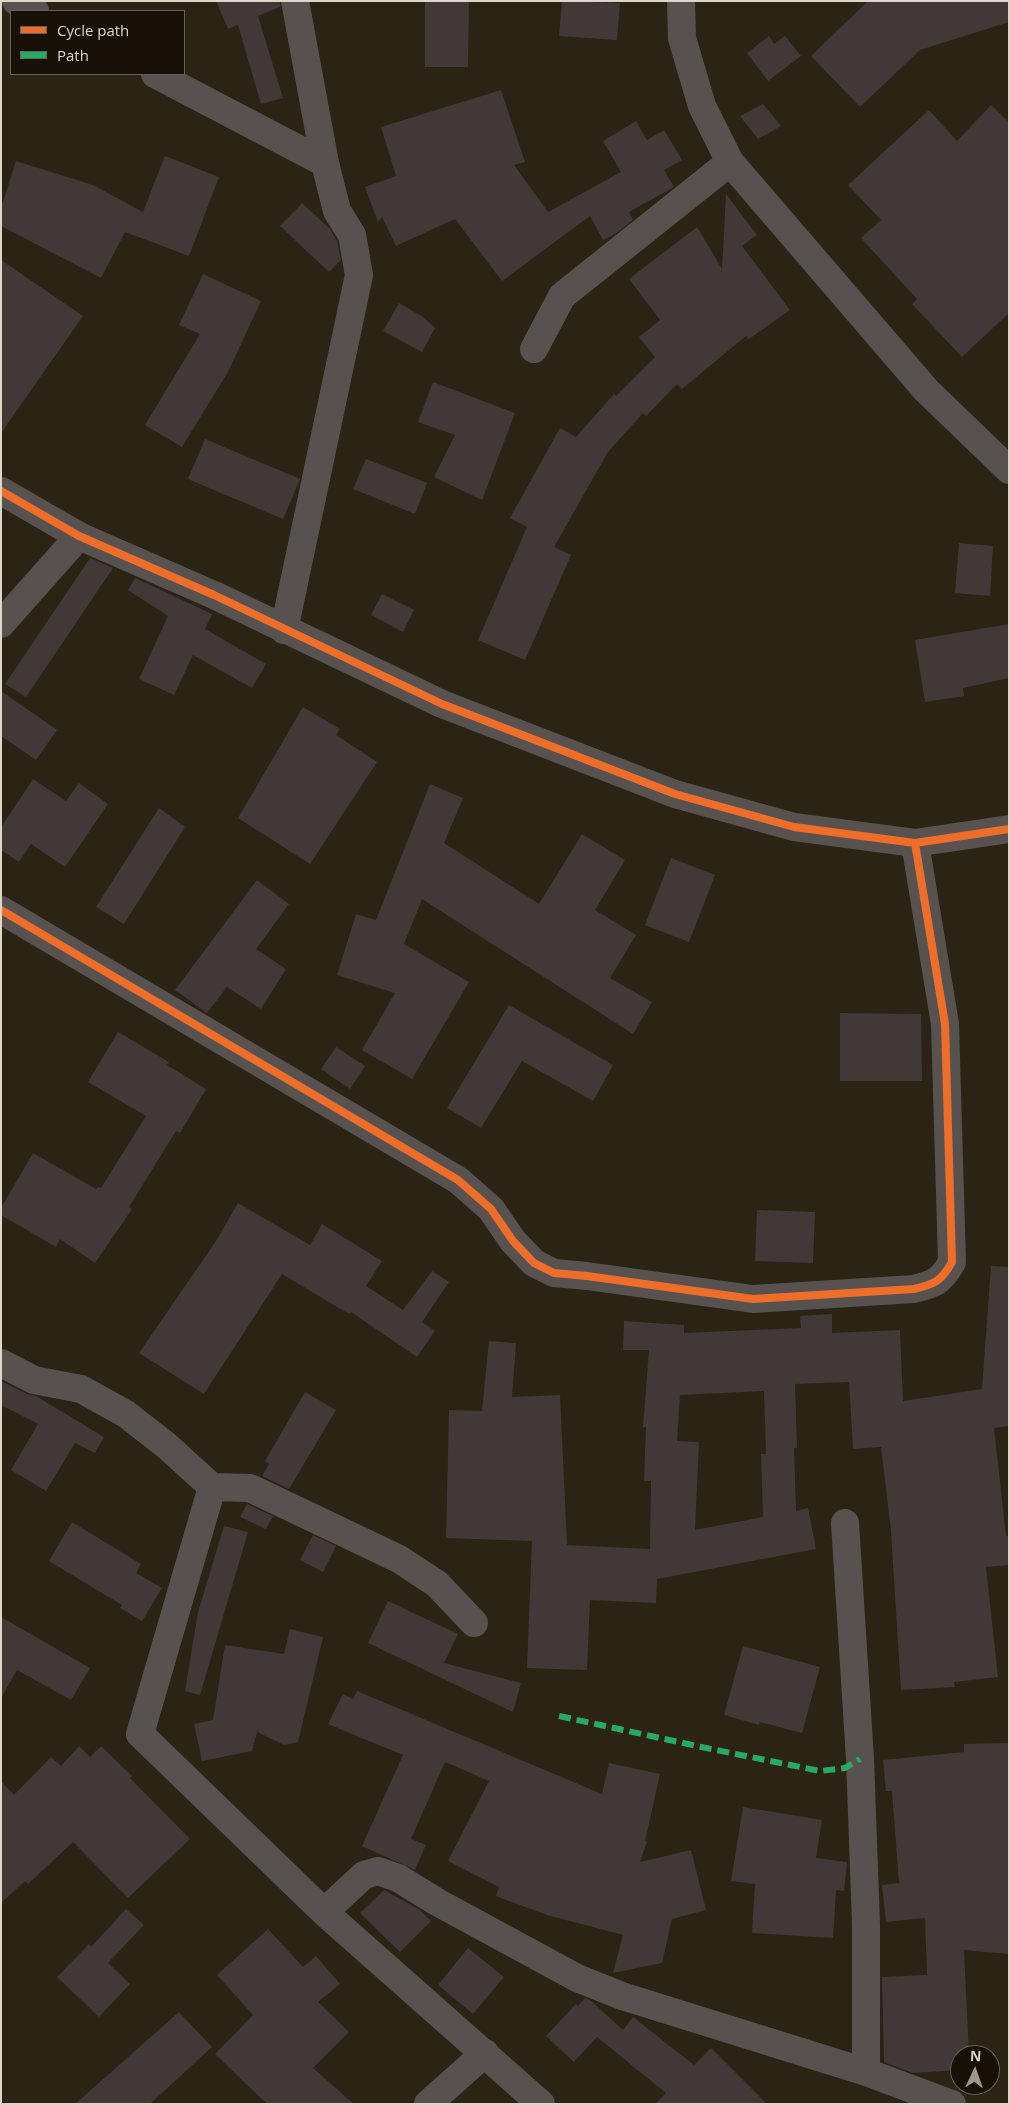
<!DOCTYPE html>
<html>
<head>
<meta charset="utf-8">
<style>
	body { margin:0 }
	#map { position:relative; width:1010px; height:2105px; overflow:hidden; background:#2b2314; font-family:"Open Sans",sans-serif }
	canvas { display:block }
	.frame { position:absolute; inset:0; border:2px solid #ded6c6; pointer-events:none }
	.legend { position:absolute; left:10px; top:10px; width:175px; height:65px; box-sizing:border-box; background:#161006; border:1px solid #665f53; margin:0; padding:6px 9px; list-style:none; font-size:15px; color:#ded6c6 }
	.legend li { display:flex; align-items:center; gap:10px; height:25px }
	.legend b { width:25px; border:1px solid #665f53 }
	.north { position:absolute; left:950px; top:2045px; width:50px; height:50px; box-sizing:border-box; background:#161006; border:1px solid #665f53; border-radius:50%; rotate:3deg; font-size:14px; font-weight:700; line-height:20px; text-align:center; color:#ded6c6 }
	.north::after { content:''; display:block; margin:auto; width:18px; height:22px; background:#9f9788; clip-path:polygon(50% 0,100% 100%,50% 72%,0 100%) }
</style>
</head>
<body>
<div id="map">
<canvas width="1010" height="2105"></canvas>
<div class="frame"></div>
<ul class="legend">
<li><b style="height:6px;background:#ee6e29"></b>Cycle path</li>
<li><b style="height:6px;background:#26ab63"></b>Path</li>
</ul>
<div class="north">N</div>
</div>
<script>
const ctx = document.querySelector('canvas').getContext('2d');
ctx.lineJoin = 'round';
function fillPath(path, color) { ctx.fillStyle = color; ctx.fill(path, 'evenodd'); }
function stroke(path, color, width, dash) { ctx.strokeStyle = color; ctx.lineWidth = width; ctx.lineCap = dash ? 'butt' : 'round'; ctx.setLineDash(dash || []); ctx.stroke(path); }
const building = new Path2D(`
	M 216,1 L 280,1 L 280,7 L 258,16 L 283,98 L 261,104 L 238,25 L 228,29 Z
	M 425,1 L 469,1 L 468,67 L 425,67 Z
	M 562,1 L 620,3 L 617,40 L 559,36 Z
	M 868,1 L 1009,1 L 1009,22 L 920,50 L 860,107 L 811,56 Z
	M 769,36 L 774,44 L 785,36 L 801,56 L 768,81 L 747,53 Z
	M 501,90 L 525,162 L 514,165 L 548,212 L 621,172 L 603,141 L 636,121 L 647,140 L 664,130 L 682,160 L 664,170 L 674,187 L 629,212 L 633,220 L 615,234 L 603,240 L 590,216 L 502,281 L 455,219 L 396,246 L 382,217 L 378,222 L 365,187 L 396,176 L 381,127 Z
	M 763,104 L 781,126 L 758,139 L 740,116 Z
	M 991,105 L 1009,122 L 1009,313 L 962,357 L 912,304 L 917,299 L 861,238 L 881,220 L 848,185 L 929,110 L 957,141 Z
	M 165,156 L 219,177 L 189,256 L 125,232 L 101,278 L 1,226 L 1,208 L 16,161 L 93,185 L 143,212 Z
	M 726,194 L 757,235 L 742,246 L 790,310 L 749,339 L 746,336 L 682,389 L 677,384 L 646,416 L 643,413 L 608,452 L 554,547 L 571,555 L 525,660 L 478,640 L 527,527 L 510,518 L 560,428 L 576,437 L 614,394 L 616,396 L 655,357 L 639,337 L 660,320 L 629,279 L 697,227 L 722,269 Z
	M 302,203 L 330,229 L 337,241 L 341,260 L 329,272 L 280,226 Z
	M 1,260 L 83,316 L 1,433 Z
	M 203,274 L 261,301 L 228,372 L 182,447 L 145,425 L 200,334 L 179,325 Z
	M 399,303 L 423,317 L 435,328 L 422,352 L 383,331 Z
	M 433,382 L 515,413 L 482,500 L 434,477 L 455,435 L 418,422 Z
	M 205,439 L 300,479 L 283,519 L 188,479 Z
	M 366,459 L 427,483 L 415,514 L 353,489 Z
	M 959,543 L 993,546 L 990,596 L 955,593 Z
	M 90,558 L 113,568 L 26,697 L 5,684 Z
	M 135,578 L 212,614 L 205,629 L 266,664 L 252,688 L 193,655 L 174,695 L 139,679 L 168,616 L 128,590 Z
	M 382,594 L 414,610 L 403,632 L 371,615 Z
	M 1009,624 L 1009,678 L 963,688 L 964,696 L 925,702 L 915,640 Z
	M 1,691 L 57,730 L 36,760 L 1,736 Z
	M 303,707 L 340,729 L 336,735 L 377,762 L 310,864 L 238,818 Z
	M 33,779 L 66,801 L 79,783 L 108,804 L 65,867 L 31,844 L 19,862 L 1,850 L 1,827 Z
	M 430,784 L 463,798 L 444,843 L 539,904 L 582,834 L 625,860 L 595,910 L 636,935 L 610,978 L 652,1002 L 633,1034 L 422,899 L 404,944 L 469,982 L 412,1079 L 362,1050 L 395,993 L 337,975 L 356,914 L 376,920 Z
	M 159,808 L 185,827 L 124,924 L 96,907 Z
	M 671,858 L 715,875 L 689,942 L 645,925 Z
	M 257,880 L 289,904 L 256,949 L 286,969 L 261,1009 L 227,987 L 207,1013 L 175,990 Z
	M 509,1005 L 613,1065 L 593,1101 L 522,1061 L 481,1128 L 447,1108 Z
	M 840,1013 L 921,1014 L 922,1081 L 840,1081 Z
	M 118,1032 L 169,1062 L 167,1065 L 206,1089 L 180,1133 L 176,1131 L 129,1207 L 132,1209 L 95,1263 L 60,1239 L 56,1247 L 1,1215 L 1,1208 L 33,1153 L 96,1189 L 98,1187 L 101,1188 L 146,1116 L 88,1082 Z
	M 336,1047 L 365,1066 L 350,1089 L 321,1069 Z
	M 238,1203 L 310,1245 L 322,1224 L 382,1261 L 366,1286 L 403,1310 L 432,1271 L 449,1282 L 422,1322 L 435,1331 L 417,1357 L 351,1312 L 349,1314 L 282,1274 L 204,1394 L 139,1353 L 216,1241 Z
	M 757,1210 L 815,1212 L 813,1263 L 755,1261 Z
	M 991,1266 L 1009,1267 L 1009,1426 L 994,1428 L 1006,1536 L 1009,1536 L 1009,1565 L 986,1567 L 998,1677 L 954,1682 L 955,1687 L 901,1690 L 891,1531 L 881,1447 L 853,1449 L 849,1382 L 795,1384 L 797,1448 L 794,1448 L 796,1511 L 808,1508 L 816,1549 L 657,1579 L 656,1603 L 590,1600 L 587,1670 L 527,1668 L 532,1541 L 446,1538 L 449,1410 L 482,1411 L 489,1341 L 516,1343 L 512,1397 L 560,1395 L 567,1545 L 650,1549 L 651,1481 L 644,1481 L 646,1427 L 643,1427 L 649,1350 L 623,1350 L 624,1321 L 684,1325 L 684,1333 L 801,1328 L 800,1316 L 832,1314 L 832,1333 L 900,1330 L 903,1401 L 982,1389 ZM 764,1391 L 766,1454 L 761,1454 L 763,1517 L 695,1530 L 699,1442 L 677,1441 L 680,1395 Z
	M 1,1381 L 27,1394 L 36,1396 L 104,1437 L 95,1453 L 75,1443 L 46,1491 L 11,1470 L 38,1424 L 1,1405 Z
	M 305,1392 L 336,1410 L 289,1489 L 262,1476 L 269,1464 L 265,1461 Z
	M 247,1504 L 273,1516 L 266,1529 L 240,1517 Z
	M 72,1522 L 141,1564 L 136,1573 L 162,1588 L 142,1621 L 120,1608 L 122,1605 L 49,1561 Z
	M 224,1526 L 248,1532 L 200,1695 L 185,1691 L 198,1612 Z
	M 313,1535 L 336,1546 L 323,1572 L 300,1560 Z
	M 388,1601 L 458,1634 L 444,1663 L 521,1683 L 513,1712 L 368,1643 Z
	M 1,1617 L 90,1668 L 71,1700 L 17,1670 L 1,1698 Z
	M 290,1629 L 323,1637 L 298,1742 L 284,1745 L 257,1732 L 252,1751 L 202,1761 L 194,1724 L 213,1720 L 225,1645 L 284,1654 Z
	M 743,1646 L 820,1667 L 802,1733 L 760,1722 L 759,1725 L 724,1715 Z
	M 357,1691 L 602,1794 L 609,1763 L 660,1774 L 645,1841 L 647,1842 L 640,1862 L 691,1850 L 706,1910 L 672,1919 L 662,1963 L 613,1973 L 623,1935 L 547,1915 L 496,1896 L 499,1887 L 448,1861 L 489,1781 L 445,1762 L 411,1839 L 426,1845 L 415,1870 L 362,1846 L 403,1755 L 328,1724 L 343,1694 L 353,1699 Z
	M 1009,1743 L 1009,1954 L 964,1950 L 969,2055 L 960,2055 L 960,2070 L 913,2073 L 884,2062 L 882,1977 L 927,1975 L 925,1918 L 886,1922 L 882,1885 L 899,1883 L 892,1791 L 886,1791 L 883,1760 L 964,1752 L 964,1744 Z
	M 79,1746 L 90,1757 L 101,1746 L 132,1776 L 130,1778 L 190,1839 L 128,1898 L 73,1842 L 28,1884 L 25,1881 L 1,1903 L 1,1781 L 14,1795 L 51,1757 L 61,1766 Z
	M 743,1807 L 822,1820 L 816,1858 L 847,1862 L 844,1891 L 836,1890 L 833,1938 L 752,1933 L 755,1884 L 731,1881 Z
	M 384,1890 L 420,1910 L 431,1921 L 400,1952 L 360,1913 Z
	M 126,1909 L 144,1925 L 108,1963 L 130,1984 L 99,2017 L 57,1977 L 89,1944 L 91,1947 Z
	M 268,1929 L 303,1967 L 316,1956 L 340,1984 L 318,2002 L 349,2032 L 313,2068 L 354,2104 L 267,2104 L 215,2054 L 253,2015 L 217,1975 Z
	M 468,1948 L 504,1977 L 473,2014 L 438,1985 Z
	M 585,1998 L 590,2000 L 623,2030 L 633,2017 L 694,2065 L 711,2048 L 767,2104 L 655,2104 L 666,2093 L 597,2037 L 574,2062 L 546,2036 L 576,2004 L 578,2006 Z
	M 179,2012 L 212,2047 L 150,2104 L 75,2104 Z`);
const minor = new Path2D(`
	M 16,1 L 35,11
	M 681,1 L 682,38 L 702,106 L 730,162 L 926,390 L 1009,470
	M 155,74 L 325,163
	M 534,349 L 562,296 L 730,162
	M 1,624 L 79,536
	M 284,630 L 359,275 L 352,235 L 337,211 L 325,163 L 295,1
	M 1,910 L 458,1180 L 491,1209 L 513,1241 L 534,1263 L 554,1273 L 587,1276 L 753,1299 L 914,1289 C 934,1284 941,1282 952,1262 L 945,1024 L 915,843
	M 1,1363 L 34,1380 L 81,1389 L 126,1414 L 167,1446 L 212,1487 L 250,1488 L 399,1559 L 437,1584 L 474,1623
	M 212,1487 L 140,1734 L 324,1912 L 541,2104
	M 845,1523 L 860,1759 L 866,1924 L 866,2072
	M 324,1912 L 364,1875 L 378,1871 L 398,1878 L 437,1902 L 577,1978 L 622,1996 L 866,2072 L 952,2104
	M 428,2104 L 485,2053`);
const tertiary = new Path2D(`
	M 1,491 L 79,536 L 214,595 L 442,704 L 675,794 L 794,827 L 915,843 L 1009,829`);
const quiet = new Path2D(`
	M 559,1716 L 706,1748 L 820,1771 L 845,1768 L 860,1759`);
const cycleway = new Path2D(`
	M 1,491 L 79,536 L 214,595 L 442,704 L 675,794 L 794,827 L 915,843 L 1009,829
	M 1,910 L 458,1180 L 491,1209 L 513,1241 L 534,1263 L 554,1273 L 587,1276 L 753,1299 L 914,1289 C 934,1284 941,1282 952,1262 L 945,1024 L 915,843`);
fillPath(building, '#403938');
stroke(minor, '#575250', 28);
stroke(tertiary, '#575250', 28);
stroke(quiet, '#26ab63', 6, [12, 6]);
stroke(cycleway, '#ee6e29', 8);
</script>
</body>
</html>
